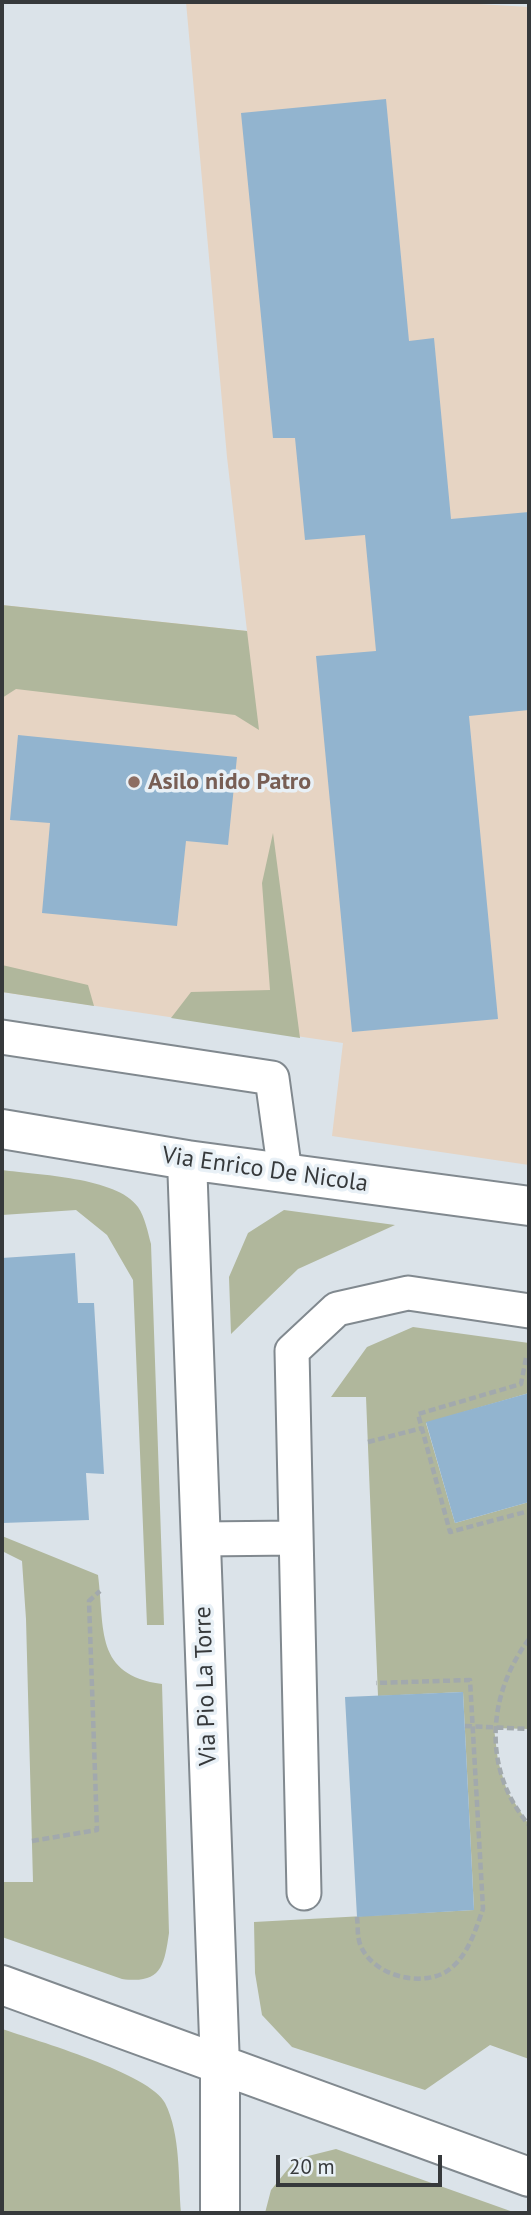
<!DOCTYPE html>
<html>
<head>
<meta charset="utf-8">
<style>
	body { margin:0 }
	#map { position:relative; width:531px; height:2215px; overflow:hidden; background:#dbe3e9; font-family:"PT Sans",sans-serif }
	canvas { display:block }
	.frame { position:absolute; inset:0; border:4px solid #36393b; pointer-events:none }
	.scale { position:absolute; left:276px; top:2155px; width:166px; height:32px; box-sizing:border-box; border:4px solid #36393b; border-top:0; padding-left:9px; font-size:21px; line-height:24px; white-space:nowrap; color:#36393b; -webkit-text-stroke:5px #e8f0f6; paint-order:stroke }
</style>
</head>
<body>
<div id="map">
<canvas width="531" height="2215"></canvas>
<div class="frame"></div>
<div class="scale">20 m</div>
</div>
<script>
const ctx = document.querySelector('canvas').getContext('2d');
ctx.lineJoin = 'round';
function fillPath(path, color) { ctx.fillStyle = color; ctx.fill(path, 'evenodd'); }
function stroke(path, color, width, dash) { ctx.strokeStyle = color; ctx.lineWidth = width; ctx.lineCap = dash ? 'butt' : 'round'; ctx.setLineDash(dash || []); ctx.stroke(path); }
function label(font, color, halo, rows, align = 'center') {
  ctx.font = font + ' "PT Sans",sans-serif'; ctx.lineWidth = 7; ctx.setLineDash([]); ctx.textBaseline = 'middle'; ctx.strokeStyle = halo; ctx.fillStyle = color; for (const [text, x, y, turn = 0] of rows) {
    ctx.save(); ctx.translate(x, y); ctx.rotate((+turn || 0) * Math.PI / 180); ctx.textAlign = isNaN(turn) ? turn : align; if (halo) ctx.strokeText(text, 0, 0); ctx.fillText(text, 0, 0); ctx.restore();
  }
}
const education = new Path2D(`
	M 186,2 L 444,2 L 529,7 L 529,1165 L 332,1136 L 343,1043 L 2,992 L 2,605 L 247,631 L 227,457 Z`);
const green = new Path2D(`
	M 2,605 L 247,631 L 259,730 L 235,715 L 16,689 L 2,698 Z
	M 273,833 L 300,1038 L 171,1018 L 191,992 L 270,990 L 262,883 Z
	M 2,965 L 88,985 L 94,1006 L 2,992 Z
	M 2,1170 C 37,1175 117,1177 138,1207 C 145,1217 148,1233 151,1244 L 164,1625 L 147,1625 L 133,1280 L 107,1235 L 76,1210 L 2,1215 Z
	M 284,1210 L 395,1225 L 298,1269 L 231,1334 L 229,1277 L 248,1233 Z
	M 413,1327 L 529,1343 L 529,1393 L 426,1423 L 455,1523 L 529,1502 L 529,1729 L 494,1728 L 498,1761 L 507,1791 L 529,1825 L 529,2059 L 490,2045 L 425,2090 L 292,2047 L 262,2015 L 255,1973 L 254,1922 L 474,1910 L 463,1692 L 378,1696 L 366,1397 L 331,1397 L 367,1347 Z
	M 2,1536 L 98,1575 C 105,1629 94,1675 162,1684 L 169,1933 C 164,1967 161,1984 122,1979 L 2,1937 L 2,1882 L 33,1882 L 26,1619 L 22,1561 L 2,1551 Z
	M 2,2029 C 35,2040 151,2074 165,2103 C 181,2135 178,2178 181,2213 L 2,2213 Z
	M 336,2149 L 516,2213 L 265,2213 L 271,2190 L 296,2159 Z`);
const building = new Path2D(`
	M 386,99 L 409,341 L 434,338 L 451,519 L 529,512 L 529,710 L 469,716 L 498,1019 L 352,1032 L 316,656 L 376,651 L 365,535 L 305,540 L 295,438 L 273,438 L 241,113 Z
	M 18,735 L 237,757 L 228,845 L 186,841 L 177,926 L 42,913 L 50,823 L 10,820 Z
	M 75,1253 L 78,1303 L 94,1303 L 104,1474 L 86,1473 L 89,1520 L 2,1523 L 2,1258 Z
	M 529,1393 L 529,1502 L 455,1523 L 426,1422 Z
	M 463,1692 L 474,1910 L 357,1917 L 345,1697 Z`);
const path = new Path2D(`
	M 526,1358 L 521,1384 L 418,1414 L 450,1532 L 529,1511
	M 368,1442 L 422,1428
	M 529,1639 C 487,1695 482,1770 529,1825
	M 465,1726 L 529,1729
	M 32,1841 L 97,1830 L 89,1601 L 100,1591
	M 357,1917 C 358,1925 357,1936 360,1944 C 371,1974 416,1987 444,1973 C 467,1960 475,1931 483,1909 L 470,1680 L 376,1683`);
const service = new Path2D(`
	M 2,1037 L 272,1078 L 285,1173
	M 201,1539 L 295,1538
	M 304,1893 L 292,1351 L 337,1309 L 408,1293 L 529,1311`);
const minor = new Path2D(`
	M 2,1129 L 187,1160 L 529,1206
	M 187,1160 L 220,2066 L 220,2213
	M 2,1985 L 529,2177`);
const markers = [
	[134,782,7,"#8d6e63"]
];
const educationNames = [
	["Asilo nido Patro",148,782]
];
const streetNames = [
	["Via Enrico De Nicola",265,1170,8],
	["Via Pio La Torre",206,1686,-92]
];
fillPath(education, '#e6d4c3');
fillPath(green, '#b0b79c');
fillPath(building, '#92b4cf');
stroke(service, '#81898f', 37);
stroke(minor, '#81898f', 42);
stroke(path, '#a2a9ad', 4.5, [7, 3.5]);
stroke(service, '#fff', 33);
stroke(minor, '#fff', 38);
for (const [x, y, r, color] of markers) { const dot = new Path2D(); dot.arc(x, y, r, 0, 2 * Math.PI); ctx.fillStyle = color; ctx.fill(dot); stroke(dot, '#e8f0f6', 2.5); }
label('bold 24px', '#785e54', '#e8f0f6', educationNames, 'left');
label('24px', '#36393b', '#e8f0f6', streetNames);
</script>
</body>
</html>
